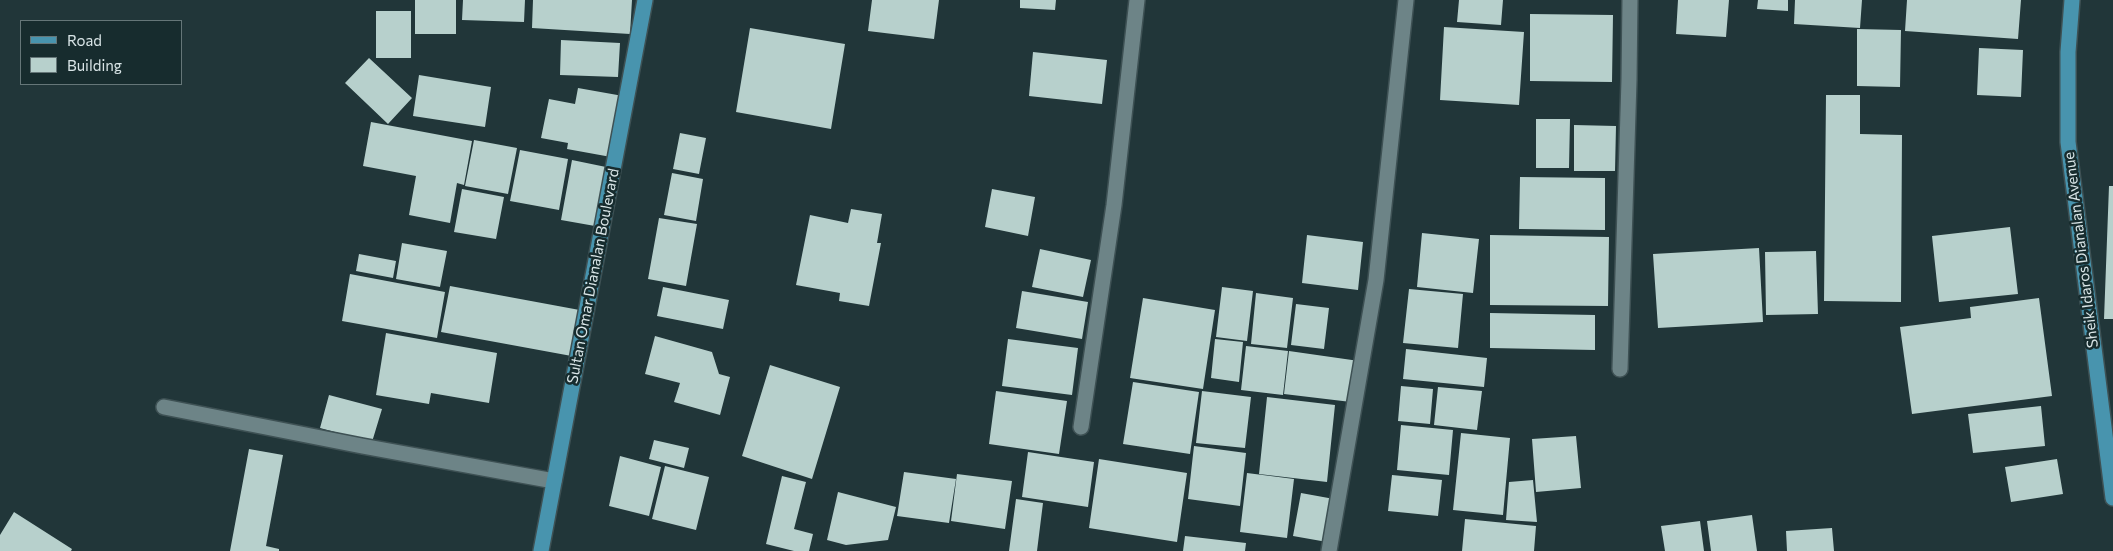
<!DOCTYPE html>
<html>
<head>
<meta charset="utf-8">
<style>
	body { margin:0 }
	#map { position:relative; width:2113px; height:551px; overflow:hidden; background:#213639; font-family:Commissioner,sans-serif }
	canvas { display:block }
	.legend { position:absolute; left:20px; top:20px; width:162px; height:65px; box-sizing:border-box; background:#172c2e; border:1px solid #657678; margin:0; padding:6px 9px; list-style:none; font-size:15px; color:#d9e5e7 }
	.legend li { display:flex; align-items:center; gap:10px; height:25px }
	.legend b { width:25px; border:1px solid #657678 }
</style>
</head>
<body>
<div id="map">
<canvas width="2113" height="551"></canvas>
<ul class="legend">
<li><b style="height:6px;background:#4894ae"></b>Road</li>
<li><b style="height:14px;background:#b7d0cc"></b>Building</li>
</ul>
</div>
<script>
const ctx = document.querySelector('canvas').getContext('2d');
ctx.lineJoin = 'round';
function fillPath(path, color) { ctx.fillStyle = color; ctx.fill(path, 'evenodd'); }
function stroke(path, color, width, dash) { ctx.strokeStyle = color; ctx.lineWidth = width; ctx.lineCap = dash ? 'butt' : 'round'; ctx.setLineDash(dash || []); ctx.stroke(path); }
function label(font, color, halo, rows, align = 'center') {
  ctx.font = font + ' Commissioner,sans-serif'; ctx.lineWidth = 5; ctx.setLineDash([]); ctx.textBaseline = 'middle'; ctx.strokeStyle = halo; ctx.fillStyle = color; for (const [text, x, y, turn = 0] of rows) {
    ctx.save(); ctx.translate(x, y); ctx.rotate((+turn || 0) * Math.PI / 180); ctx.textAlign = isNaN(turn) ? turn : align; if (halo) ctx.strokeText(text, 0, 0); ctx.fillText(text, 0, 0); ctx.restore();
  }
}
const building = new Path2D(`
	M 415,0 L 456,0 L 456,34 L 415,34 Z
	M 463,0 L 525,0 L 524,22 L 462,20 Z
	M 533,0 L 632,0 L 630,34 L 532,28 Z
	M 872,0 L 939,0 L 934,39 L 868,31 Z
	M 1020,0 L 1056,0 L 1055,10 L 1020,8 Z
	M 1459,0 L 1503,0 L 1501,25 L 1457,22 Z
	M 1678,0 L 1729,0 L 1726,37 L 1676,34 Z
	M 1758,0 L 1788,0 L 1788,11 L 1757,9 Z
	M 1795,0 L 1862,0 L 1860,28 L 1794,24 Z
	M 1907,0 L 2021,0 L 2018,39 L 1905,31 Z
	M 376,11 L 411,11 L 411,58 L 376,58 Z
	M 1530,14 L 1613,15 L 1612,82 L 1530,81 Z
	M 1444,27 L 1524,32 L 1519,105 L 1440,100 Z
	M 750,28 L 845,44 L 831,129 L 736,112 Z
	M 1857,29 L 1901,30 L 1900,87 L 1857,86 Z
	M 561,40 L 620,43 L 618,77 L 560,75 Z
	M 1979,48 L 2023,50 L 2021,97 L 1977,95 Z
	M 1033,52 L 1107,60 L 1102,104 L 1029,96 Z
	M 369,58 L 412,98 L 388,124 L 345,83 Z
	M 419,75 L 491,87 L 485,127 L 413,116 Z
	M 578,88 L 623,96 L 611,157 L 567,149 L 568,143 L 541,138 L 549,99 L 575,104 Z
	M 1826,95 L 1860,95 L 1860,134 L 1902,135 L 1901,302 L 1824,301 Z
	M 1536,119 L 1570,119 L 1569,168 L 1536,168 Z
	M 371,122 L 472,141 L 464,185 L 457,183 L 450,223 L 409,215 L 416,176 L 363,166 Z
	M 1574,125 L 1616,126 L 1615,171 L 1574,171 Z
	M 680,133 L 706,138 L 699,174 L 673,169 Z
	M 474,140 L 517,148 L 508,194 L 465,186 Z
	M 520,150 L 568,159 L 559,210 L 510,201 Z
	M 572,160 L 606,167 L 595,226 L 561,220 Z
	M 672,173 L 703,179 L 696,221 L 664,215 Z
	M 1520,177 L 1605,178 L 1605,230 L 1519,229 Z
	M 2109,186 L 2113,186 L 2113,319 L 2104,319 Z
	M 462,189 L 504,197 L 496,239 L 454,232 Z
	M 992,189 L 1035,197 L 1028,236 L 985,227 Z
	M 851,209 L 882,214 L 877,243 L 881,243 L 869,306 L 839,301 L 840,293 L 796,285 L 810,215 L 848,223 Z
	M 659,218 L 697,224 L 686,286 L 648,279 Z
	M 2010,227 L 2018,294 L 1939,302 L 1932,236 Z
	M 1422,233 L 1479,239 L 1473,293 L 1417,287 Z
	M 1307,235 L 1363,242 L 1358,290 L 1302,283 Z
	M 1490,235 L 1609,237 L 1608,306 L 1490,305 Z
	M 402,243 L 447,251 L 440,287 L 396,279 Z
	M 1759,248 L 1763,322 L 1658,328 L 1653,254 Z
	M 1040,249 L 1091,260 L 1083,297 L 1032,287 Z
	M 1816,251 L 1818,314 L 1766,315 L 1765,252 Z
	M 359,254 L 396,261 L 393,278 L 356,271 Z
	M 350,274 L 445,292 L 437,338 L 342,321 Z
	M 450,286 L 585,311 L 577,357 L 441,332 Z
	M 663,287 L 729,300 L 723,329 L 657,316 Z
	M 1222,287 L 1253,291 L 1247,341 L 1216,337 Z
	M 1409,289 L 1463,294 L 1458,348 L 1403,343 Z
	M 1022,291 L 1088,302 L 1082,339 L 1016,328 Z
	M 1256,293 L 1293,298 L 1287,348 L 1251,344 Z
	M 1143,298 L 1215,310 L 1203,389 L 1130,378 Z
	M 2039,298 L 2052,396 L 1912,414 L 1900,327 L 1971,318 L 1970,307 Z
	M 1296,304 L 1329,308 L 1324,349 L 1291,345 Z
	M 1490,313 L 1595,315 L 1595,350 L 1490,348 Z
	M 386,333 L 497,353 L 489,403 L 431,393 L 429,404 L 376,395 Z
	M 655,336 L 712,352 L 719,374 L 730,377 L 720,415 L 674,402 L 680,383 L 645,374 Z
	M 1008,339 L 1078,348 L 1072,395 L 1002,386 Z
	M 1215,339 L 1243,342 L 1239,382 L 1211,378 Z
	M 1246,346 L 1288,351 L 1283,395 L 1241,390 Z
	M 1406,349 L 1487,358 L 1484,387 L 1403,379 Z
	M 1289,351 L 1359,361 L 1351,402 L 1284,394 Z
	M 770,365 L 840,387 L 812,479 L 742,456 Z
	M 1133,382 L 1199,392 L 1190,454 L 1123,444 Z
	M 1401,386 L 1433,389 L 1430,424 L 1398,421 Z
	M 1438,387 L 1482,391 L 1477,430 L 1434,425 Z
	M 996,391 L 1067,401 L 1059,454 L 989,444 Z
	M 1202,391 L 1251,397 L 1245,448 L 1196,443 Z
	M 329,395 L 382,409 L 372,442 L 320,428 Z
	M 1267,397 L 1335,405 L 1327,482 L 1259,474 Z
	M 2041,406 L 2045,446 L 1973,453 L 1968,414 Z
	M 1401,425 L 1453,430 L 1449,475 L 1397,470 Z
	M 1461,433 L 1510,438 L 1503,515 L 1453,510 Z
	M 1576,436 L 1581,488 L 1536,492 L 1532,439 Z
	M 654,440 L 689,448 L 684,468 L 649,459 Z
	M 1194,446 L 1246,453 L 1240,506 L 1188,499 Z
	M 249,449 L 283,455 L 266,546 L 279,549 L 279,551 L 230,551 Z
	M 1028,452 L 1094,462 L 1088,507 L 1022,497 Z
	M 620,456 L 661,467 L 649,516 L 609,506 Z
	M 1099,459 L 1187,473 L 1177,542 L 1089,528 Z
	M 2057,459 L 2063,494 L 2011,502 L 2005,467 Z
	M 665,466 L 709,477 L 696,530 L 652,519 Z
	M 904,472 L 956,479 L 949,523 L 897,516 Z
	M 1247,473 L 1294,479 L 1287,538 L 1240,532 Z
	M 957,474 L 1012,481 L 1005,529 L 951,521 Z
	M 1392,475 L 1442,480 L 1438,516 L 1388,511 Z
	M 782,476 L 806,482 L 794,529 L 813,534 L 809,551 L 794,551 L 766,544 Z
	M 1533,480 L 1537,522 L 1506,520 L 1509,482 Z
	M 838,492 L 896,507 L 888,540 L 846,545 L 827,540 Z
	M 1301,493 L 1334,499 L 1327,542 L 1293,536 Z
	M 1016,499 L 1043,503 L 1037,551 L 1009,551 Z
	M 14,512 L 72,549 L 71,551 L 0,551 L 0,535 Z
	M 1752,515 L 1757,551 L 1711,551 L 1707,521 Z
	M 1465,519 L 1536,526 L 1534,551 L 1462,551 Z
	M 1700,521 L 1704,551 L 1665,551 L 1661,526 Z
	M 1832,528 L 1834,551 L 1787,551 L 1786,531 Z
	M 1185,536 L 1246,543 L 1245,551 L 1183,551 Z`);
const minor = new Path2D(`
	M 1620,369 L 1629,80 L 1630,0
	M 164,407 L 362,446 L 554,481
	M 1081,427 L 1114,205 L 1137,0
	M 1329,551 L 1376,280 L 1406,0`);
const major = new Path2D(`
	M 2072,0 L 2068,52 L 2068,142 L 2113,498
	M 541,551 L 645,0`);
const streetNames = [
	["Sheik Idaros Dianalan Avenue",2081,250,-97],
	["Sultan Omar Dianalan Boulevard",593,276,-79]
];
fillPath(building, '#b7d0cc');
stroke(minor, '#3e5154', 18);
stroke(major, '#3e5154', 18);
stroke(minor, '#6d8487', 15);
stroke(major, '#4894ae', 15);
label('15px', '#d9e5e7', '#172c2e', streetNames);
</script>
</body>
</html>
